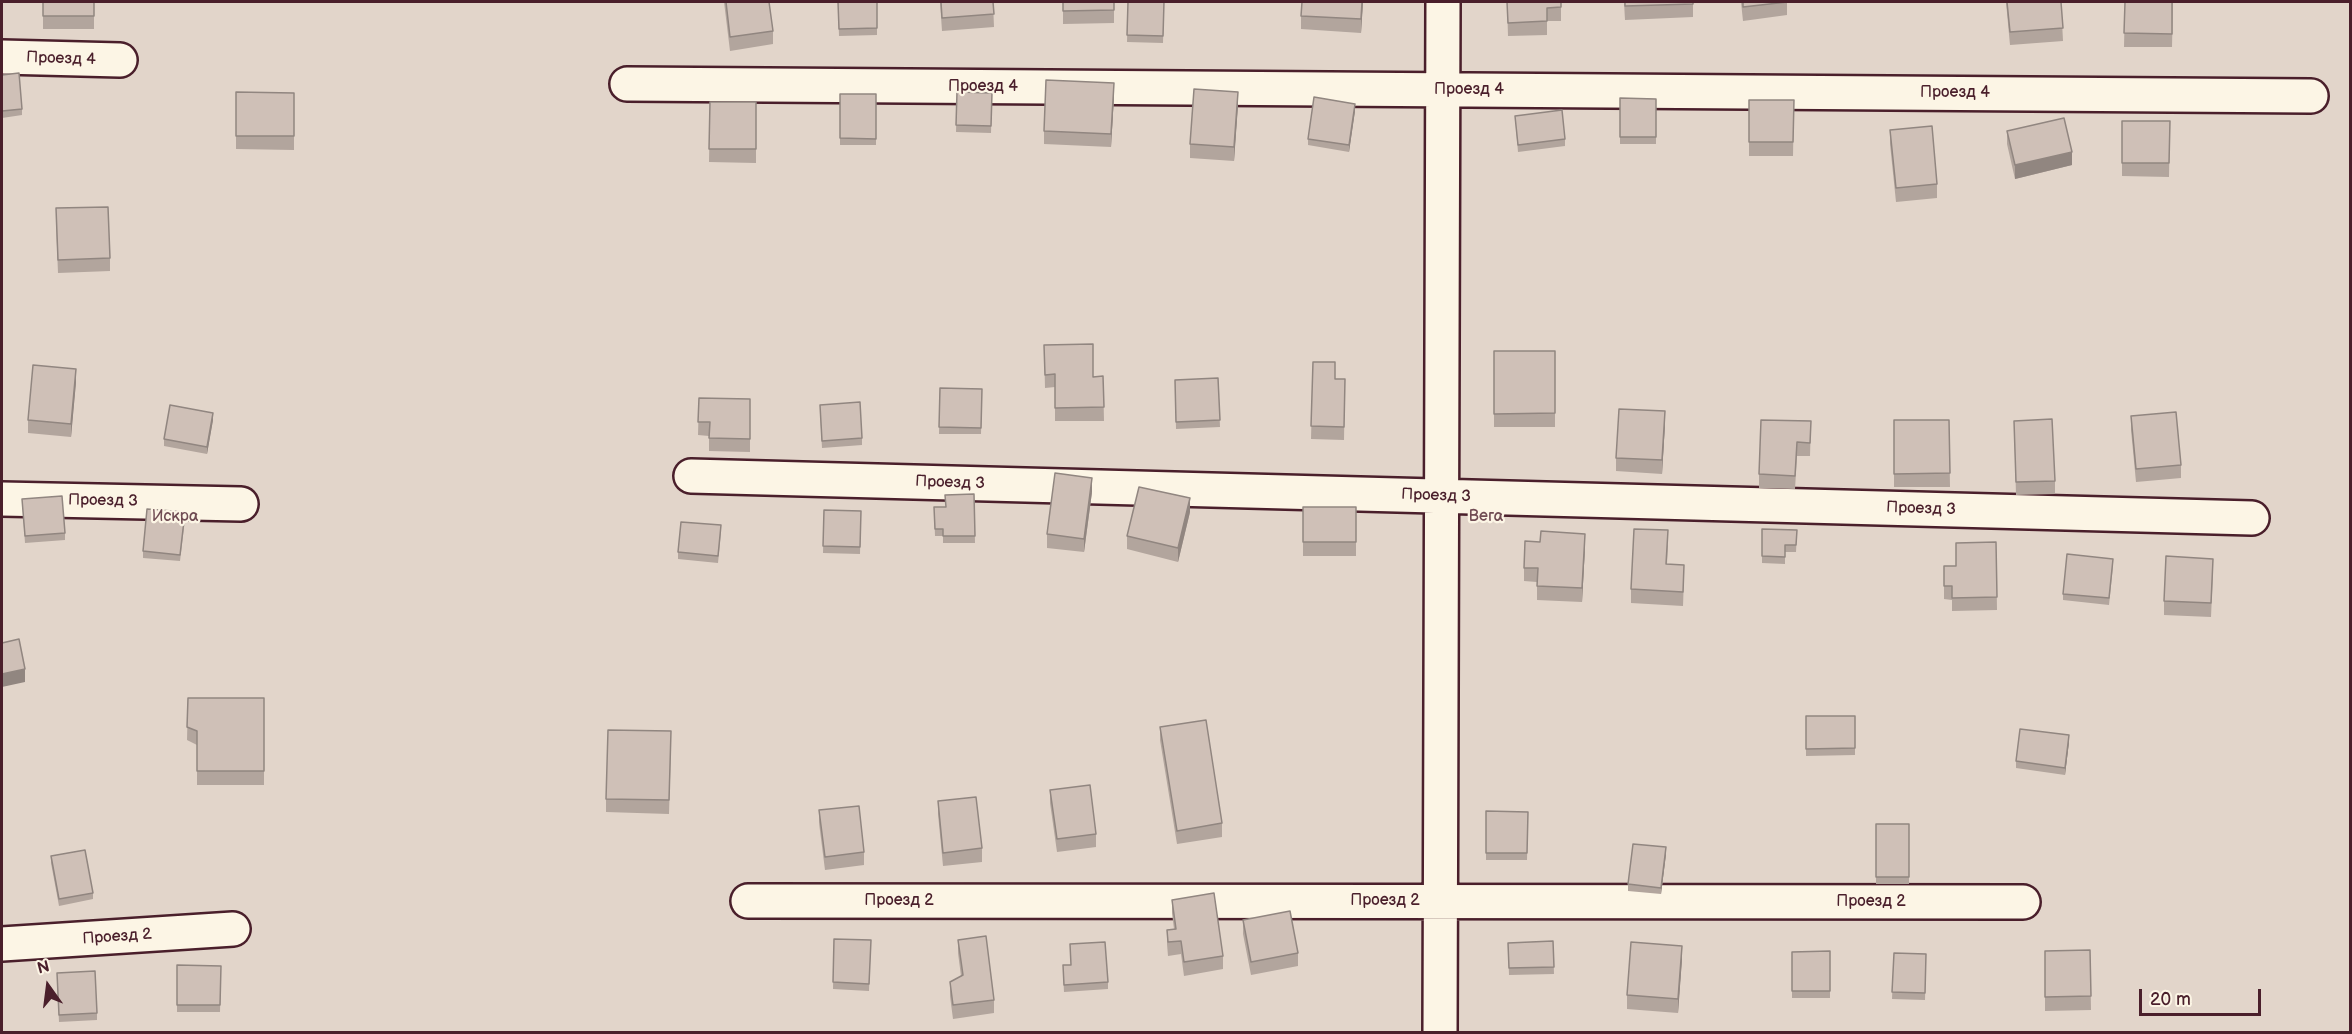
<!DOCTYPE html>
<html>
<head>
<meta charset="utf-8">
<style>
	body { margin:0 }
	#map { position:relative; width:2352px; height:1034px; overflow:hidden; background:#fcf5e5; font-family:"Balsamiq Sans",sans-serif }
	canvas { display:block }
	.frame { position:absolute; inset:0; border:3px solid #4a1f2b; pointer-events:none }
	.north { position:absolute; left:18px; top:956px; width:60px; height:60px; -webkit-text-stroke:4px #fcf5e5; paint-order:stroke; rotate:346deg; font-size:16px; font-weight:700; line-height:24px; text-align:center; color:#4a1f2b }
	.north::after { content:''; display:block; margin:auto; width:21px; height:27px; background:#4a1f2b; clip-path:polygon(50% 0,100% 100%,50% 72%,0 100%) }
	.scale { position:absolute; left:2139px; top:989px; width:122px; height:27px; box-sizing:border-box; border:3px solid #4a1f2b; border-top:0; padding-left:8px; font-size:18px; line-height:21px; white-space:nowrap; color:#4a1f2b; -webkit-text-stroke:4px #fcf5e5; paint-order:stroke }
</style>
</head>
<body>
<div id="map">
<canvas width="2352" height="1034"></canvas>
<div class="frame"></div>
<div class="north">N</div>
<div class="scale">20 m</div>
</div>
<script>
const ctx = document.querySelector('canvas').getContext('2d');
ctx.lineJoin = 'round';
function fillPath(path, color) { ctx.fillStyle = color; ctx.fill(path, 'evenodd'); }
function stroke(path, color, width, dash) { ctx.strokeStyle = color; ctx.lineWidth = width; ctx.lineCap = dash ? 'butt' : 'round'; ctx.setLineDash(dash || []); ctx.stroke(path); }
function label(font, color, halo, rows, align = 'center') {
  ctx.font = font + ' "Balsamiq Sans",sans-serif'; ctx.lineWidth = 4.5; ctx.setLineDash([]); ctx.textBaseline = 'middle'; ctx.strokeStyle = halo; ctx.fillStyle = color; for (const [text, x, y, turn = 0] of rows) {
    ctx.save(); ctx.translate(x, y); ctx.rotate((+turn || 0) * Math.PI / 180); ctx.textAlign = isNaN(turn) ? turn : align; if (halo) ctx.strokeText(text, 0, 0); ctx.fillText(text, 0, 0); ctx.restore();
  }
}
const green = new Path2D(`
	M 2,2 L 2350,2 L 2350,1032 L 2,1032 Z`);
const minor = new Path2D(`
	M 2,57 L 120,60
	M 627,84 L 2311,96
	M 691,476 L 2252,518
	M 2,499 L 241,504
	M 748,901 L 2023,902
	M 2,944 L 233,929
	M 1440,1032 L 1443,2`);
const wall = new Path2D(`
	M 43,2 L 94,2 L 94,29 L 43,29 Z
	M 724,2 L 769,2 L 773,31 L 773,44 L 730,51 Z
	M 838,2 L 877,2 L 877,35 L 839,36 Z
	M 940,2 L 993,2 L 994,27 L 942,31 Z
	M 1063,2 L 1114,2 L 1114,23 L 1063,24 Z
	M 1128,2 L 1164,2 L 1163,43 L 1127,42 Z
	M 1363,2 L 1361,33 L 1301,29 L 1301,16 Z
	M 1507,2 L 1561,2 L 1561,21 L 1547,21 L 1547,35 L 1508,36 Z
	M 1624,2 L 1693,2 L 1693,17 L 1625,20 Z
	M 1741,2 L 1787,2 L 1787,15 L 1743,21 Z
	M 2006,2 L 2061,2 L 2063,41 L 2010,45 Z
	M 2125,2 L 2173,2 L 2172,47 L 2124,47 Z
	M 2,75 L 22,109 L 22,115 L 2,118 Z
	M 236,92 L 294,93 L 294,150 L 236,149 Z
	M 957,92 L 992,93 L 991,133 L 956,132 Z
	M 840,94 L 876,94 L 876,145 L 840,145 Z
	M 1114,96 L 1111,147 L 1044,144 L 1044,131 Z
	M 1620,98 L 1656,99 L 1656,144 L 1620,144 Z
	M 1749,100 L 1794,100 L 1793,156 L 1749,156 Z
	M 710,102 L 756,102 L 756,163 L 709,162 Z
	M 1238,105 L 1234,161 L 1190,158 L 1190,144 Z
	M 1355,111 L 1349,152 L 1308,145 L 1308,139 Z
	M 1515,116 L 1565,139 L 1565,146 L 1518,152 Z
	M 2122,121 L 2170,121 L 2169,177 L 2122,176 Z
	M 1890,130 L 1937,184 L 1937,198 L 1896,202 L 1890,144 Z
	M 2007,131 L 2072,165 L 2015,179 L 2007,144 Z
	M 56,222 L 110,258 L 110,271 L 58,273 Z
	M 1044,345 L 1093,377 L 1103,376 L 1104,421 L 1055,421 L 1055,387 L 1045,388 Z
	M 1494,351 L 1555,351 L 1555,427 L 1494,427 Z
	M 1313,362 L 1335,379 L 1345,379 L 1344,440 L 1311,439 Z
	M 1218,378 L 1220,427 L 1176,429 L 1175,380 Z
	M 76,382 L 71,437 L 28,433 L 28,420 Z
	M 940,388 L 982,389 L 981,434 L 939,434 Z
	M 699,398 L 750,399 L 750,452 L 709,451 L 709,436 L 698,435 Z
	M 820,412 L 862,438 L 862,445 L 822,448 Z
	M 2131,416 L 2181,465 L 2181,478 L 2136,482 L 2131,430 Z
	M 213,420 L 207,454 L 164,446 L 164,439 Z
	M 1894,420 L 1949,420 L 1950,487 L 1894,487 Z
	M 1811,421 L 1810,456 L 1797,456 L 1795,489 L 1759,488 L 1759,474 Z
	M 2014,421 L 2055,481 L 2055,494 L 2016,495 Z
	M 1665,424 L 1662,474 L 1616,471 L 1616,458 Z
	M 1092,492 L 1084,552 L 1047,548 L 1047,534 Z
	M 974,494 L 975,543 L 943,543 L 943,536 L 935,536 L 934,507 L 945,507 Z
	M 22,499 L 65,533 L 65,540 L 25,543 Z
	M 1303,507 L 1356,507 L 1356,556 L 1303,556 Z
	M 824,510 L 861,511 L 860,554 L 823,553 Z
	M 1190,512 L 1178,562 L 1127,549 L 1127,536 Z
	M 185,519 L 180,561 L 143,558 L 143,551 Z
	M 1797,530 L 1796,552 L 1785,552 L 1785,564 L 1762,563 L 1762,556 Z
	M 721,532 L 718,563 L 678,559 L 678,552 Z
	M 1996,542 L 1997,610 L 1952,611 L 1952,600 L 1944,599 L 1944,566 L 1956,566 Z
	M 1668,544 L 1667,564 L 1684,578 L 1683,606 L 1631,603 L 1631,589 Z
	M 1585,547 L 1582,602 L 1537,600 L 1537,582 L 1524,581 L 1524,568 Z
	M 2113,566 L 2109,605 L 2063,600 L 2063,594 Z
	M 2213,572 L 2211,617 L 2164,615 L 2164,601 Z
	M 188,698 L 264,698 L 264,785 L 197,785 L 197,745 L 187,740 Z
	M 1806,716 L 1855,716 L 1855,755 L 1806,756 Z
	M 1160,727 L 1222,823 L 1222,837 L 1177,844 L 1160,740 Z
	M 2069,742 L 2065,775 L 2016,768 L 2016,761 Z
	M 671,745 L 669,814 L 606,812 L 606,799 Z
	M 1050,790 L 1096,834 L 1096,847 L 1057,852 L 1050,803 Z
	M 938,801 L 982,848 L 982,862 L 943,866 L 938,814 Z
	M 819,810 L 864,852 L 864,865 L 825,870 L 819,823 Z
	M 1486,811 L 1528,812 L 1527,860 L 1486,860 Z
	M 1876,824 L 1909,824 L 1909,884 L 1876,884 Z
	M 1666,854 L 1661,894 L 1628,891 L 1628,884 Z
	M 51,856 L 93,893 L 93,899 L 59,906 L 51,863 Z
	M 1172,900 L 1223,956 L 1223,969 L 1184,976 L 1181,954 L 1168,956 L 1167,944 L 1167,930 L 1174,929 L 1172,913 Z
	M 1243,920 L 1298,953 L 1298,966 L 1251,975 L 1243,934 Z
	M 834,939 L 871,940 L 869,991 L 833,989 Z
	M 958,940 L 994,1000 L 994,1013 L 953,1019 L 950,996 L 950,982 L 961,976 L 958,953 Z
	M 1553,941 L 1554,974 L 1509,975 L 1508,943 Z
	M 2090,950 L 2091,1010 L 2045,1011 L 2045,951 Z
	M 1830,951 L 1830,998 L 1792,998 L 1792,952 Z
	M 1894,953 L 1926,954 L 1925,1000 L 1892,999 Z
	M 1682,959 L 1678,1013 L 1627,1009 L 1627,995 Z
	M 177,965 L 221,966 L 220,1012 L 177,1012 Z
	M 1071,965 L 1108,982 L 1108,989 L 1064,992 L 1063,972 Z
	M 57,980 L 97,1013 L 97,1020 L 59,1022 Z`);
const shadedWall = new Path2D(`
	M 1362,2 L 1363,2 L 1361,33 L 1361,19 Z
	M 1114,83 L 1114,96 L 1111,147 L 1111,134 Z
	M 1238,92 L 1238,105 L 1234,161 L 1234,147 Z
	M 1355,104 L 1355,111 L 1349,152 L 1349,145 Z
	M 2072,152 L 2072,165 L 2015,179 L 2015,165 Z
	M 76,369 L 76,382 L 71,437 L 71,424 Z
	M 1665,411 L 1665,424 L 1662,474 L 1662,460 Z
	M 213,413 L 213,420 L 207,454 L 207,447 Z
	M 1092,478 L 1092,492 L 1084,552 L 1084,539 Z
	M 1190,498 L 1190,512 L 1178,562 L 1178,548 Z
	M 1585,534 L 1585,547 L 1582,602 L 1582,588 Z
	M 25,669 L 25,682 L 2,687 L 2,674 Z
	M 2069,735 L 2069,742 L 2065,775 L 2065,768 Z
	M 1666,847 L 1666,854 L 1661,894 L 1661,888 Z
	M 1682,946 L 1682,959 L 1678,1013 L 1678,999 Z`);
const building = new Path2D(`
	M 43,2 L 94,2 L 94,16 L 43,16 Z
	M 726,2 L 769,2 L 773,31 L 730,37 Z
	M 838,2 L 877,2 L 877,28 L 839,29 Z
	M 941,2 L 993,2 L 994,14 L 942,18 Z
	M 1063,2 L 1114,2 L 1114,10 L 1063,11 Z
	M 1128,2 L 1164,2 L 1163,36 L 1127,35 Z
	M 1302,2 L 1362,2 L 1361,19 L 1301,16 Z
	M 1507,2 L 1561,2 L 1561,7 L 1547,8 L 1547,21 L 1508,23 Z
	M 1625,2 L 1693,2 L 1693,4 L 1625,6 Z
	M 1743,2 L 1787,2 L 1743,7 Z
	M 2007,2 L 2061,2 L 2063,28 L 2010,32 Z
	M 2125,2 L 2172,2 L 2172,34 L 2124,33 Z
	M 19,73 L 22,109 L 2,111 L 2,75 Z
	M 1046,80 L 1114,83 L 1111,134 L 1044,131 Z
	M 1194,89 L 1238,92 L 1234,147 L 1190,144 Z
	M 236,92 L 294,93 L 294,136 L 236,136 Z
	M 957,92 L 992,93 L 991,126 L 956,125 Z
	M 840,94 L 876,94 L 876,139 L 840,138 Z
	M 1314,97 L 1355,104 L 1349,145 L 1308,139 Z
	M 1620,98 L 1656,99 L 1656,137 L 1620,137 Z
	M 1749,100 L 1794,100 L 1793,142 L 1749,142 Z
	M 710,102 L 756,102 L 756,149 L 709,149 Z
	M 1562,110 L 1565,139 L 1518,145 L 1515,116 Z
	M 2064,118 L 2072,152 L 2015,165 L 2007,131 Z
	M 2122,121 L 2170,121 L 2169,163 L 2122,163 Z
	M 1932,126 L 1937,184 L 1896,188 L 1890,130 Z
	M 108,207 L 110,258 L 58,260 L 56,208 Z
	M 1093,344 L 1093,377 L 1103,376 L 1104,407 L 1055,408 L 1055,374 L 1045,375 L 1044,345 Z
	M 1494,351 L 1555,351 L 1555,413 L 1494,414 Z
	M 1313,362 L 1335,362 L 1335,379 L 1345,379 L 1344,427 L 1311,426 Z
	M 33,365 L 76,369 L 71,424 L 28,420 Z
	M 1218,378 L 1220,420 L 1176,422 L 1175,380 Z
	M 940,388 L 982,389 L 981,428 L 939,427 Z
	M 699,398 L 750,399 L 750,439 L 709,438 L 710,422 L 698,422 Z
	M 860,402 L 862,438 L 822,441 L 820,405 Z
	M 170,405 L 213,413 L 207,447 L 164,439 Z
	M 1619,409 L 1665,411 L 1662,460 L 1616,458 Z
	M 2176,412 L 2181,465 L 2136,469 L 2131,416 Z
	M 2052,419 L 2055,481 L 2016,482 L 2014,421 Z
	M 1761,420 L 1811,421 L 1810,443 L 1797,442 L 1795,476 L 1759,474 Z
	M 1894,420 L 1949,420 L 1950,473 L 1894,474 Z
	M 1055,473 L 1092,478 L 1084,539 L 1047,534 Z
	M 1139,487 L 1190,498 L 1178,548 L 1127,536 Z
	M 974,494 L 975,536 L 943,536 L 943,529 L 935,529 L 934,507 L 946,507 L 945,495 Z
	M 62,496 L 65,533 L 25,536 L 22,499 Z
	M 1303,507 L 1356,507 L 1356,542 L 1303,542 Z
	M 147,509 L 185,512 L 180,555 L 143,551 Z
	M 824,510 L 861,511 L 860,547 L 823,546 Z
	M 681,522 L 721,525 L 718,556 L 678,552 Z
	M 1634,529 L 1668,530 L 1666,564 L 1684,565 L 1683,592 L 1631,589 Z
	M 1762,529 L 1797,530 L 1796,545 L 1785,545 L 1785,557 L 1762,556 Z
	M 1541,531 L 1585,534 L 1582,588 L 1537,586 L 1538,568 L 1524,568 L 1525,541 L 1540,542 Z
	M 1996,542 L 1997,597 L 1952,598 L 1952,586 L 1944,586 L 1944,566 L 1956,566 L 1956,543 Z
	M 2067,554 L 2113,559 L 2109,598 L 2063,594 Z
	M 2166,556 L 2213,559 L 2211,603 L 2164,601 Z
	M 19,639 L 25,669 L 2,674 L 2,643 Z
	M 188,698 L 264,698 L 264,771 L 197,771 L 197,731 L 187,727 Z
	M 1806,716 L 1855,716 L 1855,748 L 1806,749 Z
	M 1206,720 L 1222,823 L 1177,831 L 1160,727 Z
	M 2020,729 L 2069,735 L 2065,768 L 2016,761 Z
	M 608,730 L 671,731 L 669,800 L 606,799 Z
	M 1090,785 L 1096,834 L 1057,839 L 1050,790 Z
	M 976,797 L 982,848 L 943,853 L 938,801 Z
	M 859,806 L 864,852 L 825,857 L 819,810 Z
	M 1486,811 L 1528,812 L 1527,853 L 1486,853 Z
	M 1876,824 L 1909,824 L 1909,877 L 1876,877 Z
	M 1633,844 L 1666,847 L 1661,888 L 1628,884 Z
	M 85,850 L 93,893 L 59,899 L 51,856 Z
	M 1214,893 L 1223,956 L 1184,962 L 1181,941 L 1168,942 L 1167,930 L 1176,929 L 1172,900 Z
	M 1290,911 L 1298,953 L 1251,962 L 1243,920 Z
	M 986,936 L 994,1000 L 953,1005 L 950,982 L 963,975 L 958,940 Z
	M 834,939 L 871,940 L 869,984 L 833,982 Z
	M 1553,941 L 1554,967 L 1509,968 L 1508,943 Z
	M 1105,942 L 1108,982 L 1064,985 L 1063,965 L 1071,965 L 1070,944 Z
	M 1631,942 L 1682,946 L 1678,999 L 1627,995 Z
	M 2090,950 L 2091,996 L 2045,997 L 2045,951 Z
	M 1830,951 L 1830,991 L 1792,991 L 1792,952 Z
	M 1894,953 L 1926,954 L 1925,993 L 1892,992 Z
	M 177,965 L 221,966 L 220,1005 L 177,1005 Z
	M 95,971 L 97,1013 L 59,1015 L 57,973 Z`);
const streetNames = [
	["Проезд 4",61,59,2],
	["Проезд 4",983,87],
	["Проезд 4",1469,90],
	["Проезд 4",1955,93],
	["Проезд 3",950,483,2],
	["Проезд 3",1436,496,2],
	["Проезд 3",103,501,1],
	["Проезд 3",1921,509,2],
	["Проезд 2",899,901],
	["Проезд 2",1385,901],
	["Проезд 2",1871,902],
	["Проезд 2",117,937,-4]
];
const parkNames = [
	["Искра",175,517],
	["Вега",1486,517]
];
fillPath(green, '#e2d5ca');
stroke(minor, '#4a1f2b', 38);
stroke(minor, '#fcf5e5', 33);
fillPath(wall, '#b2a59d');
fillPath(shadedWall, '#918680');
fillPath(building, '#cfc0b7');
stroke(building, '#918680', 1.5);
label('16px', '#4a1f2b', '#fcf5e5', streetNames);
label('16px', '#704c53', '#fcf5e5', parkNames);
</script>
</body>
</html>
